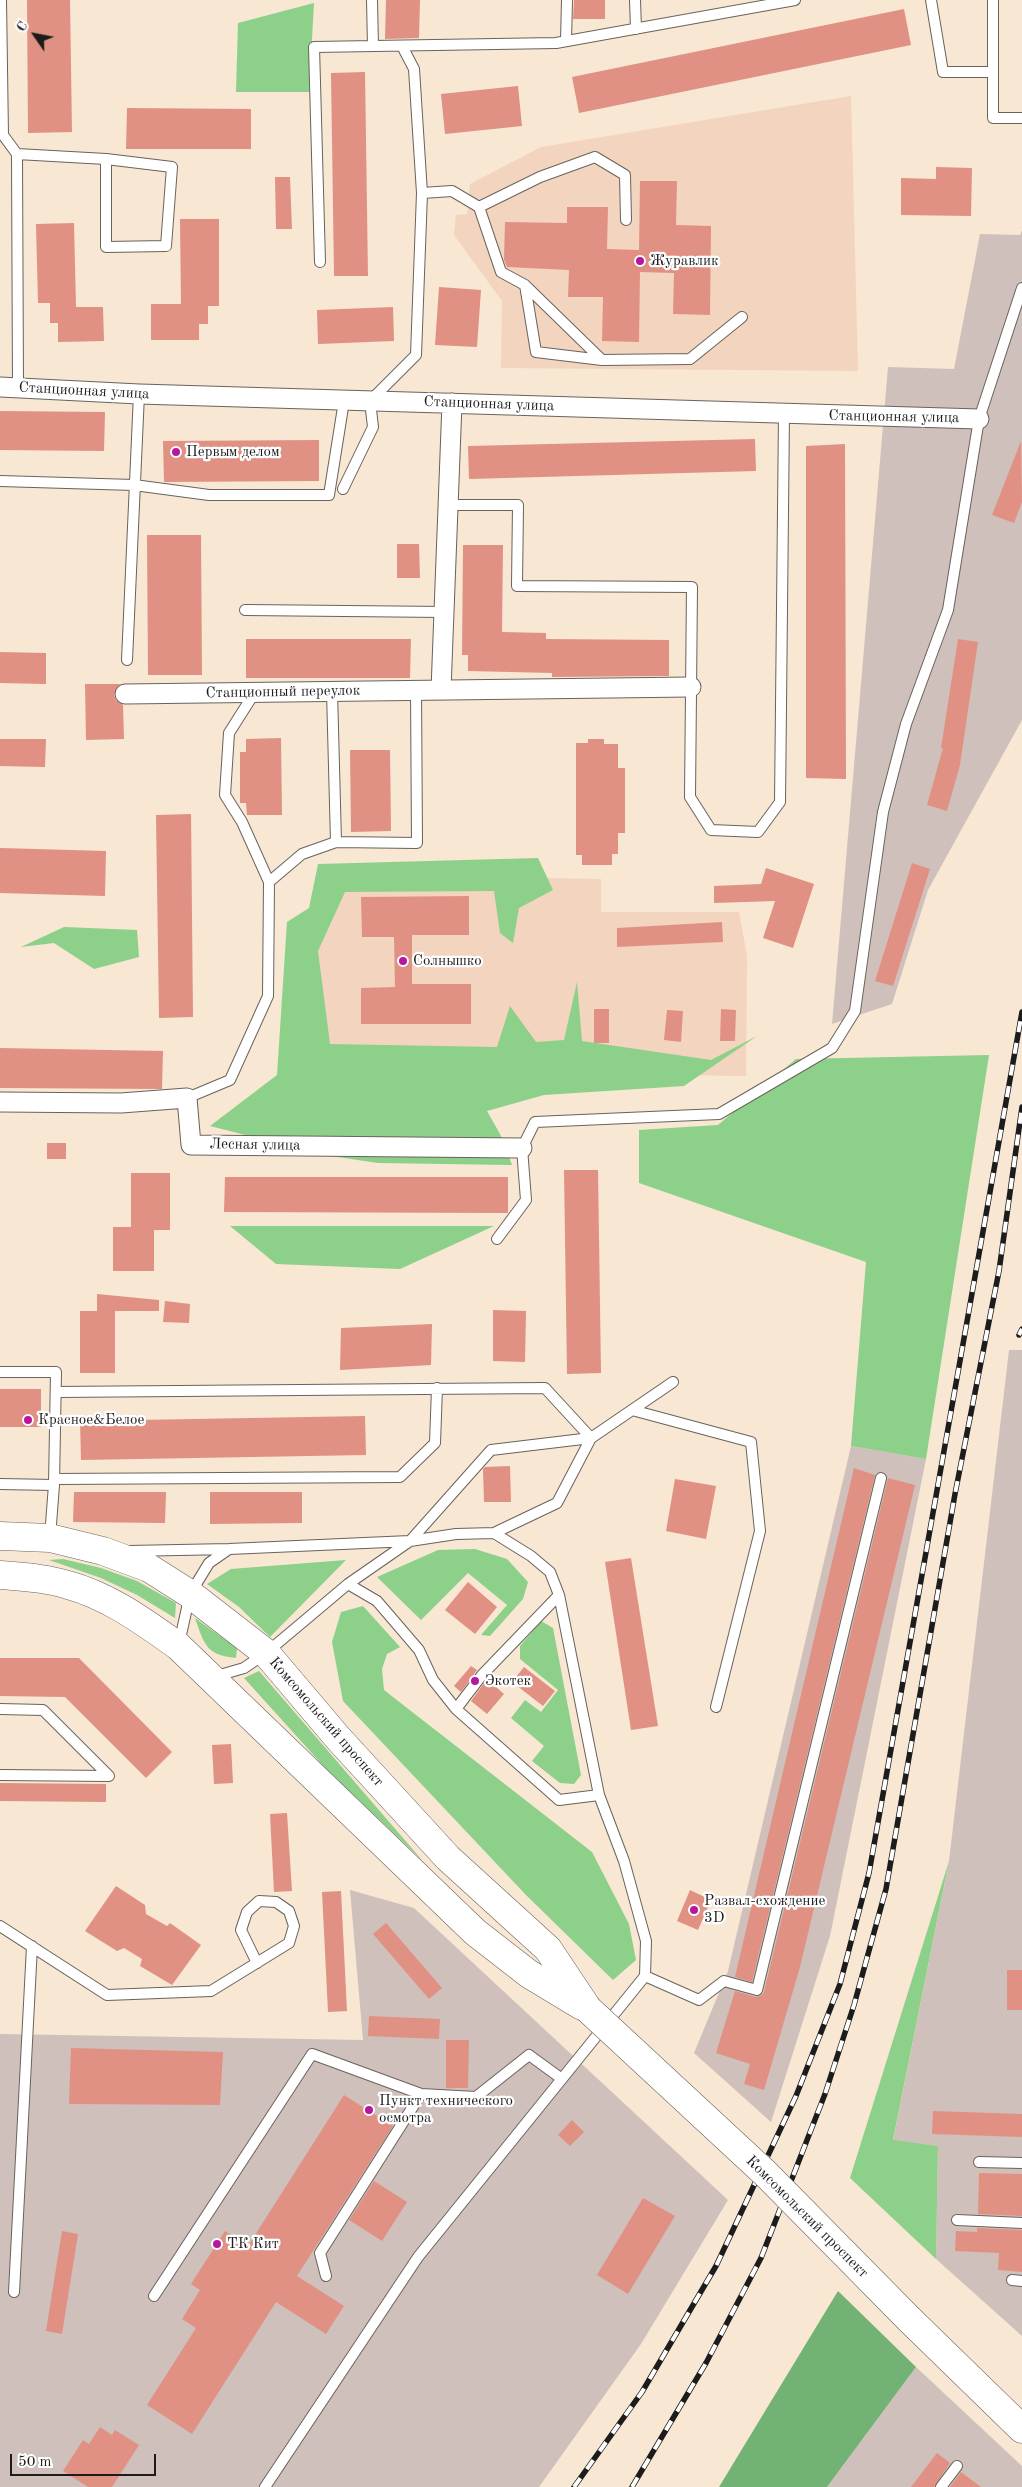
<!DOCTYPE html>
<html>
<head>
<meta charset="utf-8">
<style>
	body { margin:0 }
	#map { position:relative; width:1022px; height:2487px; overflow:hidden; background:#f7e7d3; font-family:"Old Standard TT",serif }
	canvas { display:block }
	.north { position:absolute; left:10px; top:10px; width:50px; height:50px; -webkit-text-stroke:4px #fff; paint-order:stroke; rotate:303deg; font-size:14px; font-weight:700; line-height:20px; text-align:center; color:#1c1c1c }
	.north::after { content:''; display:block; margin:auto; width:18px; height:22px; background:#1c1c1c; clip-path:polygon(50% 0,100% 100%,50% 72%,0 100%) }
	.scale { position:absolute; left:10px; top:2454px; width:146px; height:22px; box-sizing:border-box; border:2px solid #1c1c1c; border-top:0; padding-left:6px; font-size:15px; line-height:18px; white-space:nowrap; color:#1c1c1c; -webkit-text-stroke:4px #fff; paint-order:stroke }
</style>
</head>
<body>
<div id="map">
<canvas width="1022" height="2487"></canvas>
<div class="north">С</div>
<div class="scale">50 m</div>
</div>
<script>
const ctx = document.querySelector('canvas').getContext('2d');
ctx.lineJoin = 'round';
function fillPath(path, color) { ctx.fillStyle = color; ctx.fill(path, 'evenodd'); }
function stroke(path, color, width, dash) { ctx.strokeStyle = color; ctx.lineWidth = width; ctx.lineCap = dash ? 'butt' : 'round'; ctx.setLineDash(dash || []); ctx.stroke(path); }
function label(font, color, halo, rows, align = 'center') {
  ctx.font = font + ' "Old Standard TT",serif'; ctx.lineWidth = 4.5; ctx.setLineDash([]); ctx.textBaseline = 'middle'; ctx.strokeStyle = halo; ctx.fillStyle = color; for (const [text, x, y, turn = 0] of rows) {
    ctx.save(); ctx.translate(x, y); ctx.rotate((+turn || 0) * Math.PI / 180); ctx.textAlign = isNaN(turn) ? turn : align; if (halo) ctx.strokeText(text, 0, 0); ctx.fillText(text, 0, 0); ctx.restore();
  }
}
const built = new Path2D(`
	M 851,96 L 858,371 L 501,368 L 502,301 L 454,235 L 456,215 L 467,214 L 470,184 L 541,147 Z
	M 321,874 L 601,879 L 601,912 L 739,912 L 747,956 L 746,1076 L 304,1070 Z`);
const industrial = new Path2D(`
	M 1022,230 L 1022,720 L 928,890 L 892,1004 L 832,1024 L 888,367 L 954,369 L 980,234 L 1020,235 Z
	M 1009,1350 L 1022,1350 L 1022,2336 L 936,2259 L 938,2146 L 893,2141 L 949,1861 Z
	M 851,1446 L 926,1459 L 830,1936 L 771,2122 L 694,2053 L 728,1971 Z
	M 350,1890 L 414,1908 L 728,2200 L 641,2344 L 539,2487 L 0,2487 L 0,2034 L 363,2040 Z
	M 916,2367 L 1022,2466 L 1022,2487 L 827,2487 Z`);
const green = new Path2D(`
	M 314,3 L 309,92 L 236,92 L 238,23 Z
	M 538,858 L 553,890 L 519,908 L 513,943 L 500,933 L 494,891 L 345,892 L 318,951 L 330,1044 L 497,1047 L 510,1006 L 536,1042 L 564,1040 L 577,982 L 582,1041 L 711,1060 L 757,1036 L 684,1086 L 544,1095 L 487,1111 L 500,1134 L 512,1165 L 378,1163 L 324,1155 L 210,1126 L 277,1075 L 287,922 L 309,908 L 318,864 Z
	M 64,927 L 137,930 L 139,957 L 94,969 L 54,943 L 21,947 Z
	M 989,1055 L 926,1459 L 851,1446 L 866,1262 L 639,1183 L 639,1130 L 718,1125 L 796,1059 Z
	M 230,1226 L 494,1226 L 400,1269 L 276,1264 Z
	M 475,1549 L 507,1559 L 528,1582 L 523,1599 L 490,1636 L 481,1635 L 507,1605 L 468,1573 L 421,1620 L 377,1577 L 438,1550 Z
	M 63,1559 L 101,1568 L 137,1581 L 176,1603 L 175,1618 L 137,1595 L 101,1578 L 49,1560 Z
	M 346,1560 L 270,1637 L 239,1607 L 207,1584 L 231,1569 Z
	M 363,1606 L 400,1647 L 387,1654 L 382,1669 L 384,1690 L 592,1852 L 629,1924 L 636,1960 L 613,1980 L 526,1895 L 343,1701 L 332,1642 L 341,1612 Z
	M 195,1618 L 237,1648 L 236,1658 C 206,1655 204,1644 195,1618 Z
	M 541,1621 L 553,1628 L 581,1775 L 574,1784 L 560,1783 L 532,1761 L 544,1746 L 511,1718 L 525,1700 L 541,1712 L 558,1690 L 520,1659 L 520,1646 Z
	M 259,1671 L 422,1860 L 328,1771 L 244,1678 Z
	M 949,1861 L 893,2140 L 938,2146 L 936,2259 L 850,2178 Z`);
const forest = new Path2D(`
	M 838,2291 L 916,2367 L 827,2487 L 719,2487 Z`);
const building = new Path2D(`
	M 27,0 L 70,0 L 72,132 L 28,133 Z
	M 386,0 L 420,0 L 419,38 L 385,39 Z
	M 574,0 L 605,0 L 605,19 L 573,19 Z
	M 904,9 L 911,45 L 579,113 L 572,77 Z
	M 365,72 L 368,276 L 334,276 L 331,73 Z
	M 518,86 L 522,126 L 445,134 L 441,94 Z
	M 127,108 L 251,109 L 251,149 L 126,149 Z
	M 936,167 L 972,168 L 971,216 L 901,215 L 901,178 L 936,179 Z
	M 275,177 L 290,177 L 292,229 L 276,229 Z
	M 640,181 L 677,181 L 676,225 L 711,226 L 710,315 L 673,314 L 674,273 L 640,272 L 639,342 L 602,341 L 603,297 L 568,297 L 569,270 L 507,267 L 504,260 L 505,222 L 567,223 L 567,207 L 608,207 L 607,249 L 639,250 Z
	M 180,219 L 219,219 L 219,306 L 208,306 L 208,324 L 199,324 L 199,340 L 151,340 L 151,304 L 181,304 Z
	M 74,223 L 76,307 L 103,307 L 104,341 L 58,342 L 58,323 L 50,323 L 50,303 L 38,303 L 36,224 Z
	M 439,287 L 481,290 L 477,347 L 435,345 Z
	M 393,307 L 394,341 L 318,344 L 317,310 Z
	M 0,411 L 105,412 L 104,451 L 0,450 Z
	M 755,439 L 756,471 L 469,479 L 468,446 Z
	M 319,440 L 319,481 L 164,482 L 163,441 Z
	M 1021,441 L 1022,502 L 1014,523 L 992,515 Z
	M 845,444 L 846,779 L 806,778 L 806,446 Z
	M 147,535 L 201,535 L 202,675 L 148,675 Z
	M 397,544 L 419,544 L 420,578 L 397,578 Z
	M 463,545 L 503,545 L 502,632 L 546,633 L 546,639 L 669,640 L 669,676 L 552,677 L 552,673 L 468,671 L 468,655 L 462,655 Z
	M 246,639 L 411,639 L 410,678 L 246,678 Z
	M 958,639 L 978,642 L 960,765 L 947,811 L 927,805 L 943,748 L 941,748 Z
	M 0,652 L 46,653 L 46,684 L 0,683 Z
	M 85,684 L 120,684 L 114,695 L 116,700 L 123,705 L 124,739 L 86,740 Z
	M 281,738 L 282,815 L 247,815 L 246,803 L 240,803 L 240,752 L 246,752 L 246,739 Z
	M 0,739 L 46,739 L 45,767 L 0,766 Z
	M 588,739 L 604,739 L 604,744 L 618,744 L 618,768 L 625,768 L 625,833 L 618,833 L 618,854 L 612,854 L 612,865 L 582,865 L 582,855 L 576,855 L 576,743 L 588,743 Z
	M 350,750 L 390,750 L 391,831 L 351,832 Z
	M 191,814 L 193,1017 L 159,1018 L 156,815 Z
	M 0,848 L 106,851 L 105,896 L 0,893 Z
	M 912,863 L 930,869 L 893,986 L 875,981 Z
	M 766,868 L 814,884 L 793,948 L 763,938 L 775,901 L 714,903 L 714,886 L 761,884 Z
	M 469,896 L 469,935 L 412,935 L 412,984 L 471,984 L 471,1024 L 361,1024 L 361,988 L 395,987 L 394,937 L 362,937 L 361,897 Z
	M 722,922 L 723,942 L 617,947 L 617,928 Z
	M 594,1009 L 609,1009 L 609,1043 L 594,1043 Z
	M 721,1009 L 736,1010 L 735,1041 L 720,1041 Z
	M 667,1010 L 683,1011 L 681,1042 L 664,1040 Z
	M 0,1048 L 163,1051 L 162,1089 L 0,1088 Z
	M 47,1143 L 66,1143 L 66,1159 L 47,1159 Z
	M 564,1170 L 598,1170 L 601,1373 L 567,1374 Z
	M 131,1173 L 170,1173 L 170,1230 L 154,1230 L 154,1271 L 113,1271 L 113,1227 L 131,1227 Z
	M 225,1177 L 508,1177 L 508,1213 L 224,1212 Z
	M 97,1294 L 159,1300 L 159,1311 L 115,1311 L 115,1373 L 80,1373 L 80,1311 L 97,1311 Z
	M 165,1301 L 190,1304 L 189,1323 L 163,1322 Z
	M 493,1310 L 526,1311 L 525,1362 L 493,1361 Z
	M 432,1324 L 431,1365 L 340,1370 L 341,1328 Z
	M 0,1389 L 41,1389 L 41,1427 L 0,1427 Z
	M 365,1416 L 366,1455 L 81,1460 L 80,1421 Z
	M 510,1466 L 511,1502 L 484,1502 L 483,1469 L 485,1467 Z
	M 854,1468 L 875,1475 L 752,1982 L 735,1977 Z
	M 888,1478 L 915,1485 L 800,1967 L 764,2090 L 744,2084 L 750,2064 L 716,2053 L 735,1991 L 756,1997 L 762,1995 L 764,1992 Z
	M 675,1479 L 716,1486 L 706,1539 L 666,1531 Z
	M 74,1492 L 166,1492 L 165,1523 L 73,1522 Z
	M 210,1492 L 302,1492 L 302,1523 L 210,1524 Z
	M 631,1558 L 658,1726 L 631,1730 L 605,1562 Z
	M 468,1582 L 497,1607 L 475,1634 L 445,1610 Z
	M 0,1658 L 79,1658 L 172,1752 L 146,1778 L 65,1697 L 0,1696 Z
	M 471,1666 L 477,1670 L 461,1692 L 454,1686 Z
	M 524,1667 L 555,1691 L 543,1706 L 512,1682 Z
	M 487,1679 L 504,1694 L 487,1714 L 471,1701 Z
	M 231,1744 L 233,1783 L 214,1784 L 212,1745 Z
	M 0,1783 L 106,1784 L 106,1802 L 0,1801 Z
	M 287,1813 L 292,1891 L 274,1892 L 270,1814 Z
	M 116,1886 L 145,1905 L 146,1914 L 167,1926 L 170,1923 L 201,1945 L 172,1985 L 140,1966 L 142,1959 L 124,1948 L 117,1951 L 85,1931 Z
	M 690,1890 L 711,1900 L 698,1930 L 677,1921 Z
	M 341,1891 L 347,2011 L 328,2012 L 322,1892 Z
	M 386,1923 L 442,1988 L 429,1999 L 373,1934 Z
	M 1007,1970 L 1022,1970 L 1022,2010 L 1007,2010 Z
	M 369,2016 L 440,2019 L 439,2039 L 368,2036 Z
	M 446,2040 L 469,2040 L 468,2088 L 446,2088 Z
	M 71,2048 L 223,2052 L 220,2105 L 69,2104 Z
	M 344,2095 L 393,2126 L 297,2276 L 344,2306 L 326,2334 L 276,2302 L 192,2434 L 147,2405 L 196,2328 L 182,2319 L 200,2290 L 191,2284 L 225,2231 L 248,2246 Z
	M 933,2111 L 1022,2114 L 1022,2137 L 932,2134 Z
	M 572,2120 L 584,2132 L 570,2146 L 558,2135 Z
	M 979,2173 L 1022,2174 L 1022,2216 L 978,2214 Z
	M 374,2181 L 407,2202 L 382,2241 L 349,2220 Z
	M 643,2198 L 675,2216 L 628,2294 L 597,2275 Z
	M 977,2228 L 1022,2230 L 1022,2272 L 998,2270 L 999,2253 L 955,2251 L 956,2231 L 977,2232 Z
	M 62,2231 L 78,2234 L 62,2334 L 46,2331 Z
	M 100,2427 L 112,2435 L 115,2430 L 139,2445 L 112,2487 L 88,2487 L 63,2471 L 83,2440 L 89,2444 Z
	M 937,2453 L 950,2463 L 934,2487 L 911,2487 Z
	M 961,2472 L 981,2487 L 950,2487 Z`);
const service = new Path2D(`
	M 1,0 L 3,135 L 17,154 L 18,388
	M 372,0 L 373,46
	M 635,0 L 636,29
	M 931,0 L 943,72 L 993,72
	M 993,0 L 993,118 L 1022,118
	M 566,41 L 567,0
	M 17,154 L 106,159 L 172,167 L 166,246 L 106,247 L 106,159
	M 422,193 L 452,191 L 479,207 L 501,272 L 525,285 L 602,360 L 690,359 L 742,317
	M 479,207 L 540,177 L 595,157 L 625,175 L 626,220
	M 320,262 L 314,47 L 556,43 L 795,0
	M 525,285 L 536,352 L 602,360
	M 0,481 L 134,485 L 209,495 L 329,495 L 344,401
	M 343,489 L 373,427 L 370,401 L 416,355 L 422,193 L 414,69 L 402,46
	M 448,505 L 518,505 L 517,586 L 692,587 L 690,797 L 711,830 L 758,832 L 780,802 L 784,414
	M 245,610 L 444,612
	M 127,660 L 139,394
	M 336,842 L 417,843 L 416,690
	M 269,882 L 302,854 L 336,842 L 332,691
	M 187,1098 L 230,1080 L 268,996 L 269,882 L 242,822 L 225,795 L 229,733 L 255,692
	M 497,1239 L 526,1200 L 522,1148 L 535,1122 L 719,1114 L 832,1048 L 855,1011 L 883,812 L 906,724 L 948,610 L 979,419 L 1022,288
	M 0,1372 L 56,1372 L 54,1485 L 50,1537
	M 56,1392 L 545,1388 L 591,1438
	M 632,1410 L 751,1442 L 760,1531 L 716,1707
	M 54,1479 L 400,1477 L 435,1443 L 437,1388
	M 0,1484 L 54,1485
	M 129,1551 L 229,1549 L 410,1541 L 456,1534 L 494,1533 L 557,1503 L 591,1438
	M 348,1584 L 377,1601 L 419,1650 L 433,1680 L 456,1709 L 559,1800 L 599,1795
	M 179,1644 L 190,1594 L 209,1563 L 229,1549
	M 213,1677 L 244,1668 L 266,1653 L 348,1584 L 410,1541 L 491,1450 L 591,1438 L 673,1382
	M 0,1709 L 43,1710 L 109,1776
	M 456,1709 L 482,1675 L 559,1595
	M 0,1775 L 109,1776
	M 0,1926 L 107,1995 L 211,1991 L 289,1943 L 294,1926 L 289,1911 L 276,1902 L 259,1901 L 247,1912 L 241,1930 L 257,1963
	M 645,1976 L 699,2000 L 724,1981 L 757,1990 L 881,1478
	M 979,2162 L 1022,2163
	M 957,2220 L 1022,2223
	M 326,2276 L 320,2253 L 421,2094 L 476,2097 L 529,2055 L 562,2079
	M 1012,2280 L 1022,2281
	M 14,2292 L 32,1946
	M 154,2296 L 312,2054 L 421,2094
	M 265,2487 L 418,2257 L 645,1976 L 646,1941 L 624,1861 L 599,1795 L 559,1595 L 550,1572 L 531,1556 L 494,1533
	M 941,2487 L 957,2466`);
const minor = new Path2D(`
	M 0,387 L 139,394 L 979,419
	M 441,690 L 452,403
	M 125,694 L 691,687
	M 0,1102 L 121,1103 L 187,1098 L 191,1145 L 522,1148`);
const primary = new Path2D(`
	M 0,1536 L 50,1538 L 103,1551 L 149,1568 L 190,1594 L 266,1653 L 338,1738 L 448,1858 L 548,1949 L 588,2009
	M 0,1575 C 23,1577 46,1578 68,1585 C 109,1596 144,1622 178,1646 L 475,1932 L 529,1974 L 582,2006
	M 909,2319 L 1022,2429`);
const rail = new Path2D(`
	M 1019,1335 L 1022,1329
	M 574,2487 L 642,2392 L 716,2266 L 796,2096 L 840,1984 L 869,1873 L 1022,1012
	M 632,2487 L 706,2363 L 761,2258 L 825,2094 L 854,2005 L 886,1889 L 955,1494 L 999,1271 L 1022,1107`);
const primaryBridge = new Path2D(`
	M 588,2009 L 766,2174 L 909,2319`);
const markers = [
	[640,261,5,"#b5179e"],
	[176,452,5,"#b5179e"],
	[403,961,5,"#b5179e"],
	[28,1420,5,"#b5179e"],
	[475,1681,5,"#b5179e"],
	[694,1910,5,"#b5179e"],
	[369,2110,5,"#b5179e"],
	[217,2244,5,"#b5179e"]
];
const poiNames = [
	["Журавлик",650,261],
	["Первым делом",186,452],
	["Солнышко",413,961],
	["Красное&Белое",38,1420],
	["Экотек",485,1681],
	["Развал-схождение",704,1901],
	["3D",704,1918],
	["Пункт технического",379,2101],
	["осмотра",379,2118],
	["ТК Кит",227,2244]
];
const streetNames = [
	["Станционная улица",84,391,3],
	["Станционная улица",489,404,2],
	["Станционная улица",894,417,1],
	["Станционный переулок",283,692,-1],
	["Лесная улица",255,1145,1],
	["Комсомольский проспект",326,1722,49],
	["Комсомольский проспект",807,2217,45]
];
fillPath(built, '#f3d4bf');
fillPath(industrial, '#cfc0bb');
fillPath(green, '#8dd089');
fillPath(forest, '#72b275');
fillPath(building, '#e09183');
stroke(service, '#69635c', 12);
stroke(minor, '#69635c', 21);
stroke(primary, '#69635c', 29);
stroke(service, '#fff', 10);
stroke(minor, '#fff', 19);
stroke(primary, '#fff', 28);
stroke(rail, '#1c1c1c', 5.5);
stroke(rail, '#fff', 4, [11]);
stroke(primaryBridge, '#69635c', 29, []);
stroke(primaryBridge, '#fff', 28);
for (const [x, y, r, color] of markers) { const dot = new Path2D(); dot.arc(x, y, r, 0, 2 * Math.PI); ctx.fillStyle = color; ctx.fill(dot); stroke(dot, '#fff', 2); }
label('15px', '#1c1c1c', '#fff', poiNames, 'left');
label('15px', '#1c1c1c', '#fff', streetNames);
</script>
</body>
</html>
